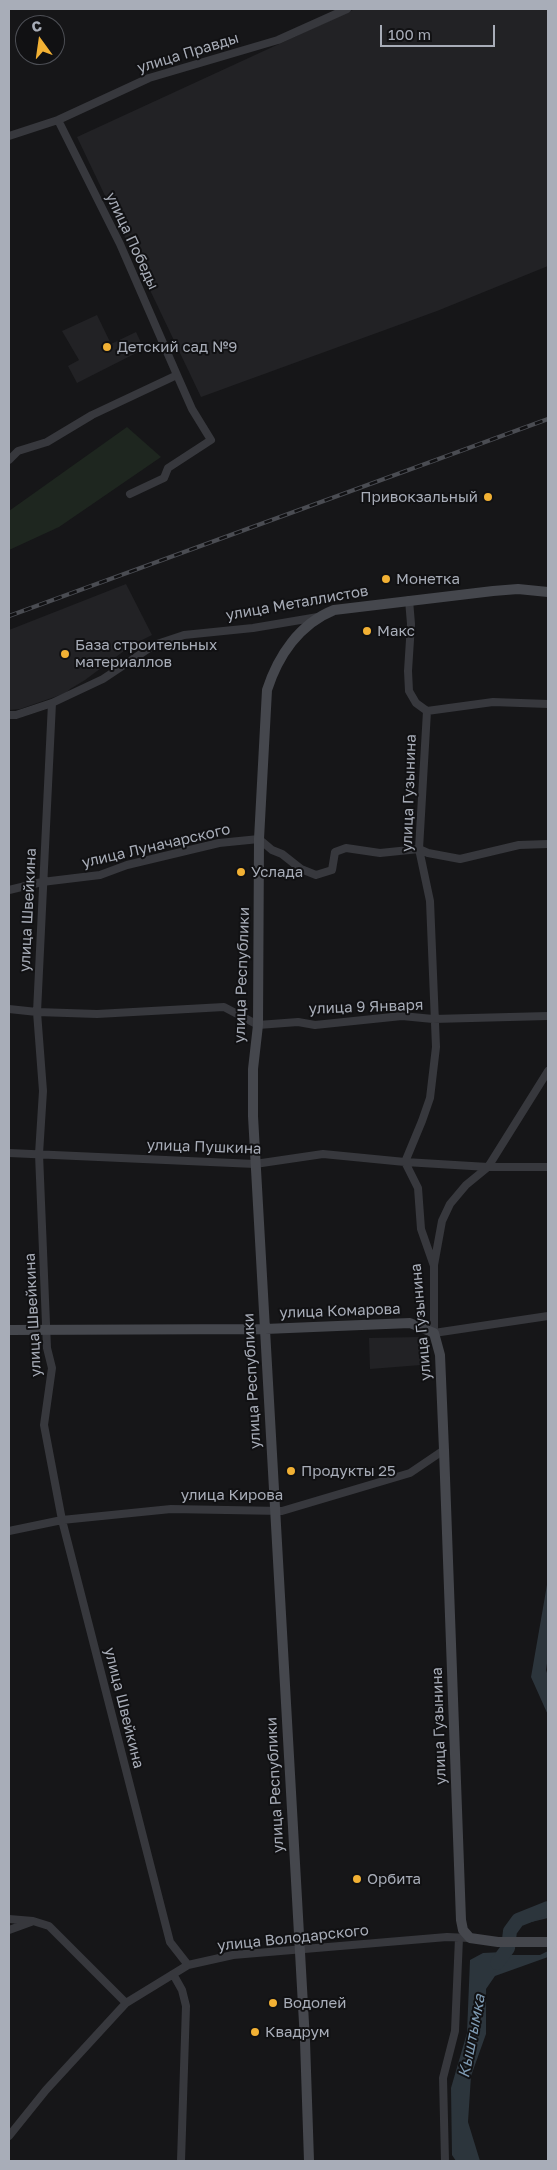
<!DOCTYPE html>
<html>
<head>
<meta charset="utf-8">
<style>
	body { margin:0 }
	#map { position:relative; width:557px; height:2170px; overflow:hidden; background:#161618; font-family:"Golos Text",sans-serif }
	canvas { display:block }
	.frame { position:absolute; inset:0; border:10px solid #a8adb8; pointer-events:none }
	.north { position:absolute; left:15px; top:15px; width:50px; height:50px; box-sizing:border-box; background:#111113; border:1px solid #4d4f55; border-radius:50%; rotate:346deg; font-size:14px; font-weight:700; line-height:20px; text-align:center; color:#a8adb8 }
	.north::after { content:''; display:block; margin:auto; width:18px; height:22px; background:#f2b134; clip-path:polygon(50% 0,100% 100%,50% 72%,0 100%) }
	.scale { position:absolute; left:380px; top:25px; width:115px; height:22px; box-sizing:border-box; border:2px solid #a8adb8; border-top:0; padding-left:6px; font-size:15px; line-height:18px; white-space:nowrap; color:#a8adb8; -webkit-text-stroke:4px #111113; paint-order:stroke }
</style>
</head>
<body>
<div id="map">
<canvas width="557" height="2170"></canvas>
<div class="frame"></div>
<div class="north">С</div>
<div class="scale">100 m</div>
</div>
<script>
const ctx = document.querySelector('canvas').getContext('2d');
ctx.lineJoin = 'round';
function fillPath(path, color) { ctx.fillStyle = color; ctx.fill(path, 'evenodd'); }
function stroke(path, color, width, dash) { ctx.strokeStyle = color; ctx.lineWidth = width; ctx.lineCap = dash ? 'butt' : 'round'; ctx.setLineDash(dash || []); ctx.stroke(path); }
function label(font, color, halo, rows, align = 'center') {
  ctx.font = font + ' "Golos Text",sans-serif'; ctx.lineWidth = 4; ctx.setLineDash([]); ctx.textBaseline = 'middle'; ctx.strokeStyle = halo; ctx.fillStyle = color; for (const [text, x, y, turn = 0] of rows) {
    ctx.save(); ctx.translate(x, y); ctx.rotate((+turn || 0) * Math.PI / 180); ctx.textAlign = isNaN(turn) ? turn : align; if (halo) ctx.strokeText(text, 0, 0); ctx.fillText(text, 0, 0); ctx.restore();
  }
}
const built = new Path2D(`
	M 355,9 L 548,9 L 548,266 L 437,311 L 201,397 L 77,137 Z
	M 97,315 L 111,344 L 136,332 L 144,349 L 77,383 L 68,366 L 79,360 L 62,331 Z
	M 126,584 L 152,635 L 132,645 L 85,680 L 70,689 L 66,693 L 20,709 L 9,710 L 9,630 Z
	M 420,1337 L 421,1365 L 370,1369 L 369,1338 Z`);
const green = new Path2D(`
	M 127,427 L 161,457 L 59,527 L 9,550 L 9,511 Z`);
const water = new Path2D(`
	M 548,1579 L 548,1657 L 546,1670 L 548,1676 L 548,1715 L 531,1677 Z
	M 548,1904 L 548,1918 L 519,1925 L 517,1930 L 510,1931 L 506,1925 L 519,1915 Z
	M 508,1948 L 510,1955 L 540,1955 L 548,1951 L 548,1957 L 495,1976 L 486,1989 L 486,2034 L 471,2076 L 468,2122 L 480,2161 L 456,2161 L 452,2155 L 451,2088 L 467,2033 L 470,1960 L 483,1953 L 503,1952 Z`);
const river = new Path2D(`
	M 497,1963 L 508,1948 L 510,1931 L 518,1920 L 548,1908`);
const street = new Path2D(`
	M 9,136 L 58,120 L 149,78 L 278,40 L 347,9
	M 9,460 L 18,451 L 47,442 L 92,415 L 177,375 L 120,244 L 58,120
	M 130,494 L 164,478 L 168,468 L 211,440 L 192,409 L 177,375
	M 409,600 L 411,624 L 408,671 L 409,691 L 416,703 L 427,711 L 419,849 L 430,901 L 436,1047 L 430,1098 L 422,1121 L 405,1162 L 418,1188 L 421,1229 L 434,1266 L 434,1333 L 548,1316
	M 52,703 L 37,1012 L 43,1091 L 39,1154 L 47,1348 L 52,1368 L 44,1425 L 62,1520 L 170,1942 L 188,1965
	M 427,711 L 493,702 L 548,704
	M 9,715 L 16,715 L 52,703 L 103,679 L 154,645 L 184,635 L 253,628 L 318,617
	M 9,890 L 42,882 L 100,875 L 127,865 L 219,843 L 259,839 L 272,850 L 282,854 L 301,869 L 316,875 L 332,870 L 335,852 L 346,848 L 380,853 L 419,849 L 428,853 L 460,859 L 519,845 L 548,844
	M 9,1009 L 37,1012 L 97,1014 L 224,1007 L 258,1025 L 298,1022 L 315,1025 L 402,1016 L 433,1019 L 548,1016
	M 9,1153 L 255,1164 L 323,1154 L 405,1162 L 488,1167 L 548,1167
	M 434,1265 L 442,1221 L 450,1204 L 466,1185 L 488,1167 L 548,1071
	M 9,1531 L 62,1520 L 171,1509 L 282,1511 L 410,1473 L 444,1450
	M 9,1919 L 33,1921 L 49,1926 L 126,2003
	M 9,1930 L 31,1922
	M 173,1974 L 182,1990 L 186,2006 L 181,2161
	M 9,2136 L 46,2090 L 126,2003 L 188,1965 L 233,1955 L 447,1937 L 470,1938
	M 445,2161 L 443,2078 L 455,2031 L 459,1938`);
const secondary = new Path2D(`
	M 9,1330 L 265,1329 L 410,1323 L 434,1333 L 440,1355 L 444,1450 L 461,1920 L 463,1930 L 470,1938 L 498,1942 L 548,1942
	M 309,2161 L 305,2041 L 253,1116 L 253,1069 L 258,1025 L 259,839 L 267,690 C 278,656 299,624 334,610 L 493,591 L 518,589 L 548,592`);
const rail = new Path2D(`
	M 9,616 L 548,419`);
const markers = [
	[107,347,5,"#f2b134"],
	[488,497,5,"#f2b134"],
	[386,579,5,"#f2b134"],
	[367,631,5,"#f2b134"],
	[65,654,5,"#f2b134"],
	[241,872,5,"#f2b134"],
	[291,1471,5,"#f2b134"],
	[357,1879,5,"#f2b134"],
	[273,2003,5,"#f2b134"],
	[255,2032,5,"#f2b134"]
];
const streetNames = [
	["улица Правды",188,53,-17],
	["улица Победы",132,241,65],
	["улица Металлистов",297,603,-10],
	["улица Гузынина",409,793,-88],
	["улица Луначарского",156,846,-13],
	["улица Швейкина",28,910,-87],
	["улица Республики",242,975,-88],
	["улица 9 Января",366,1007,-2],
	["улица Пушкина",204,1147,2],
	["улица Комарова",340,1311,-2],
	["улица Швейкина",33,1315,-93],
	["улица Гузынина",421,1322,-95],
	["улица Республики",252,1381,-93],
	["улица Кирова",232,1495],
	["улица Швейкина",124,1708,76],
	["улица Гузынина",439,1726,-92],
	["улица Республики",275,1785,-93],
	["улица Володарского",293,1938,-6]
];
const poiNames = [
	["Детский сад №9",117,347],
	["Привокзальный",478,497,"right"],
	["Монетка",396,579],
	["Макс",377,631],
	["База cтроительных",75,645],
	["материаллов",75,662],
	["Услада",251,872],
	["Продукты 25",301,1471],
	["Орбита",367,1879],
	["Водолей",283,2003],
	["Квадрум",265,2032]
];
const waterNames = [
	["Кыштымка",472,2036,-79]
];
fillPath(built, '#222225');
fillPath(green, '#1e261f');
fillPath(water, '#2c353c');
stroke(river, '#2c353c', 14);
stroke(street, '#37383d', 8);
stroke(secondary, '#45474d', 10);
stroke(rail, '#4a4c52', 4.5);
stroke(rail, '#111113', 2.5, [8]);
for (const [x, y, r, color] of markers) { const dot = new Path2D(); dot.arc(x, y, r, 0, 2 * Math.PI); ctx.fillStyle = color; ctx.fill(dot); stroke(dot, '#111113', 2); }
label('15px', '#a8adb8', '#111113', streetNames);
label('15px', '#a8adb8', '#111113', poiNames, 'left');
label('italic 16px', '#7f9bb3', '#111113', waterNames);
</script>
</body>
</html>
